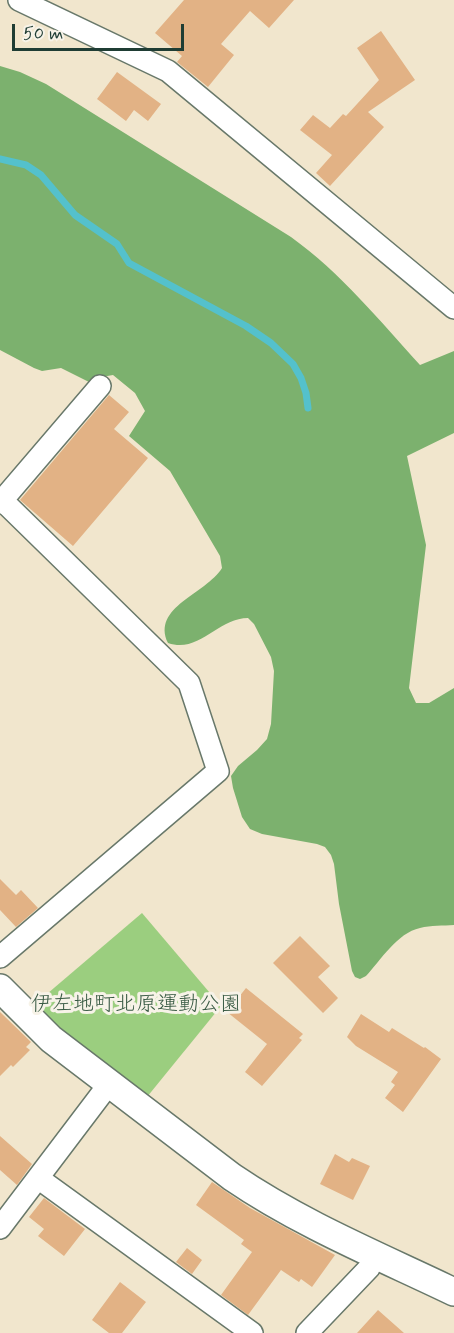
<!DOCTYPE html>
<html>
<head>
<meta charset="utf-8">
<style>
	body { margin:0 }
	#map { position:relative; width:454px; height:1333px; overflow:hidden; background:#f1e6cd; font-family:Mynerve,sans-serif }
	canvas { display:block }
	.scale { position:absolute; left:12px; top:24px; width:172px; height:27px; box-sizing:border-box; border:3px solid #1f3d34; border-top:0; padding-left:8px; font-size:18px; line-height:21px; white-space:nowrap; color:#1f3d34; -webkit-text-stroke:4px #f7f3e8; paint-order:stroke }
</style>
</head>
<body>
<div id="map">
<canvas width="454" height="1333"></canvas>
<div class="scale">50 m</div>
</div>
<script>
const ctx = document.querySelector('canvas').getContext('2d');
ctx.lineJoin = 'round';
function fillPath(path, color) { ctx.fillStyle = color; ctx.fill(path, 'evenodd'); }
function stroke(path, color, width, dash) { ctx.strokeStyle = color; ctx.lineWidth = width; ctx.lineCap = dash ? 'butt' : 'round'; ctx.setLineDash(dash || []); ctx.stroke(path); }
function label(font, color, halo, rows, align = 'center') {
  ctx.font = font + ' Mynerve,"Klee One",sans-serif'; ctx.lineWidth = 6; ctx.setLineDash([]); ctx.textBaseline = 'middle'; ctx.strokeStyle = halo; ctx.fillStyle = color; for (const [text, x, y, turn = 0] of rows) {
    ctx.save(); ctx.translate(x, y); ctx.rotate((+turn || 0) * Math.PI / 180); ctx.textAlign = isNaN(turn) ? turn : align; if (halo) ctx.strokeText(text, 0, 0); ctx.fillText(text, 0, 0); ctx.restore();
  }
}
const green = new Path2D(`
	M 142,913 L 221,1006 L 147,1097 L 58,1030 L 34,1005 Z`);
const forest = new Path2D(`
	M 0,66 L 20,72 L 46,84 L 291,237 C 341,273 379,320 420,365 L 454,351 L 454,433 L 407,456 L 426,545 L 409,688 L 416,703 L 429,703 L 454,688 L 454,925 C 443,926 431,925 420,928 C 397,933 381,960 366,976 L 360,979 L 355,977 L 352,971 L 339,904 L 334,864 L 331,855 L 325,847 L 317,844 L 262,834 L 250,829 L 242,817 L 233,788 L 231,776 L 238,766 L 257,750 L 267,739 L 271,724 L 274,671 L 271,657 L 254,624 L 248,618 C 218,618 199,654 168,643 C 151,607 206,594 222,568 L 220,556 L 170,471 L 129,436 L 145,411 L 135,393 L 113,375 L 96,378 L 89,382 L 61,368 L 42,371 L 34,368 L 0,350 Z`);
const stream = new Path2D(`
	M 0,159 L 26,165 L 41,175 L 75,215 L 117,244 L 129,263 L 246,326 L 271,343 L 293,364 L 301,378 L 306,393 L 308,408`);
const building = new Path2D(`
	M 184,0 L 294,0 L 269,28 L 250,11 L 221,44 L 234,55 L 208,87 L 177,62 L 182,56 L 155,33 Z
	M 381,31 L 415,80 L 368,112 L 384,127 L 330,186 L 316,173 L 332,155 L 300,130 L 313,115 L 330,128 L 343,114 L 346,116 L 379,80 L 357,48 Z
	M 117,72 L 161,104 L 148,121 L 134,110 L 126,121 L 97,99 Z
	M 109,395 L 129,412 L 114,429 L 148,458 L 73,546 L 20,500 Z
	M 0,879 L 16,895 L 21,890 L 38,908 L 16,927 L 0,910 Z
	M 300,936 L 330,966 L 318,977 L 338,998 L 323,1013 L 273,963 Z
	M 246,988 L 303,1034 L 299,1038 L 302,1040 L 262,1086 L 245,1072 L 267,1044 L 227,1012 Z
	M 0,1012 L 31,1042 L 26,1047 L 30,1050 L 13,1067 L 11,1065 L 0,1076 Z
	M 361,1014 L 389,1032 L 392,1028 L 424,1048 L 425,1047 L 441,1059 L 403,1112 L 385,1098 L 395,1085 L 391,1082 L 398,1072 L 356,1046 L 347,1037 Z
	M 0,1136 L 32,1164 L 17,1185 L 0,1170 Z
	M 335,1154 L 349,1162 L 352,1158 L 370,1166 L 353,1200 L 320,1184 Z
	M 212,1182 L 250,1208 L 335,1255 L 312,1287 L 301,1279 L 299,1282 L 281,1270 L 248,1315 L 221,1295 L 252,1252 L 241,1244 L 244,1240 L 196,1205 Z
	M 44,1198 L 85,1229 L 64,1256 L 38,1236 L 44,1229 L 29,1217 Z
	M 187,1248 L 202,1260 L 192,1274 L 176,1262 Z
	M 120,1282 L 146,1302 L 122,1333 L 109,1333 L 92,1320 Z
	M 378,1310 L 404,1333 L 357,1333 Z`);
const minor = new Path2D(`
	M 19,0 L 168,71 L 454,308
	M 0,498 L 189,683 L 218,771 L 0,957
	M 0,503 L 100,386
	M 38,1178 L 252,1333
	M 0,1228 L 109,1084
	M 307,1333 L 369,1268 L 375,1254`);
const tertiary = new Path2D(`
	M 0,988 L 51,1039 L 232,1177 C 301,1224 379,1256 454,1292`);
const parkNames = [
	["伊左地町北原運動公園",136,1006]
];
fillPath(green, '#9bce7f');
fillPath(forest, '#7cb16e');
stroke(stream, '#54c1cc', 7);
fillPath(building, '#e2b285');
stroke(minor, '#68786a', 24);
stroke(tertiary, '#68786a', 30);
stroke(minor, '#fff', 21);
stroke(tertiary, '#fff', 27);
label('21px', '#385a43', '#f7f3e8', parkNames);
</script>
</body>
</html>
